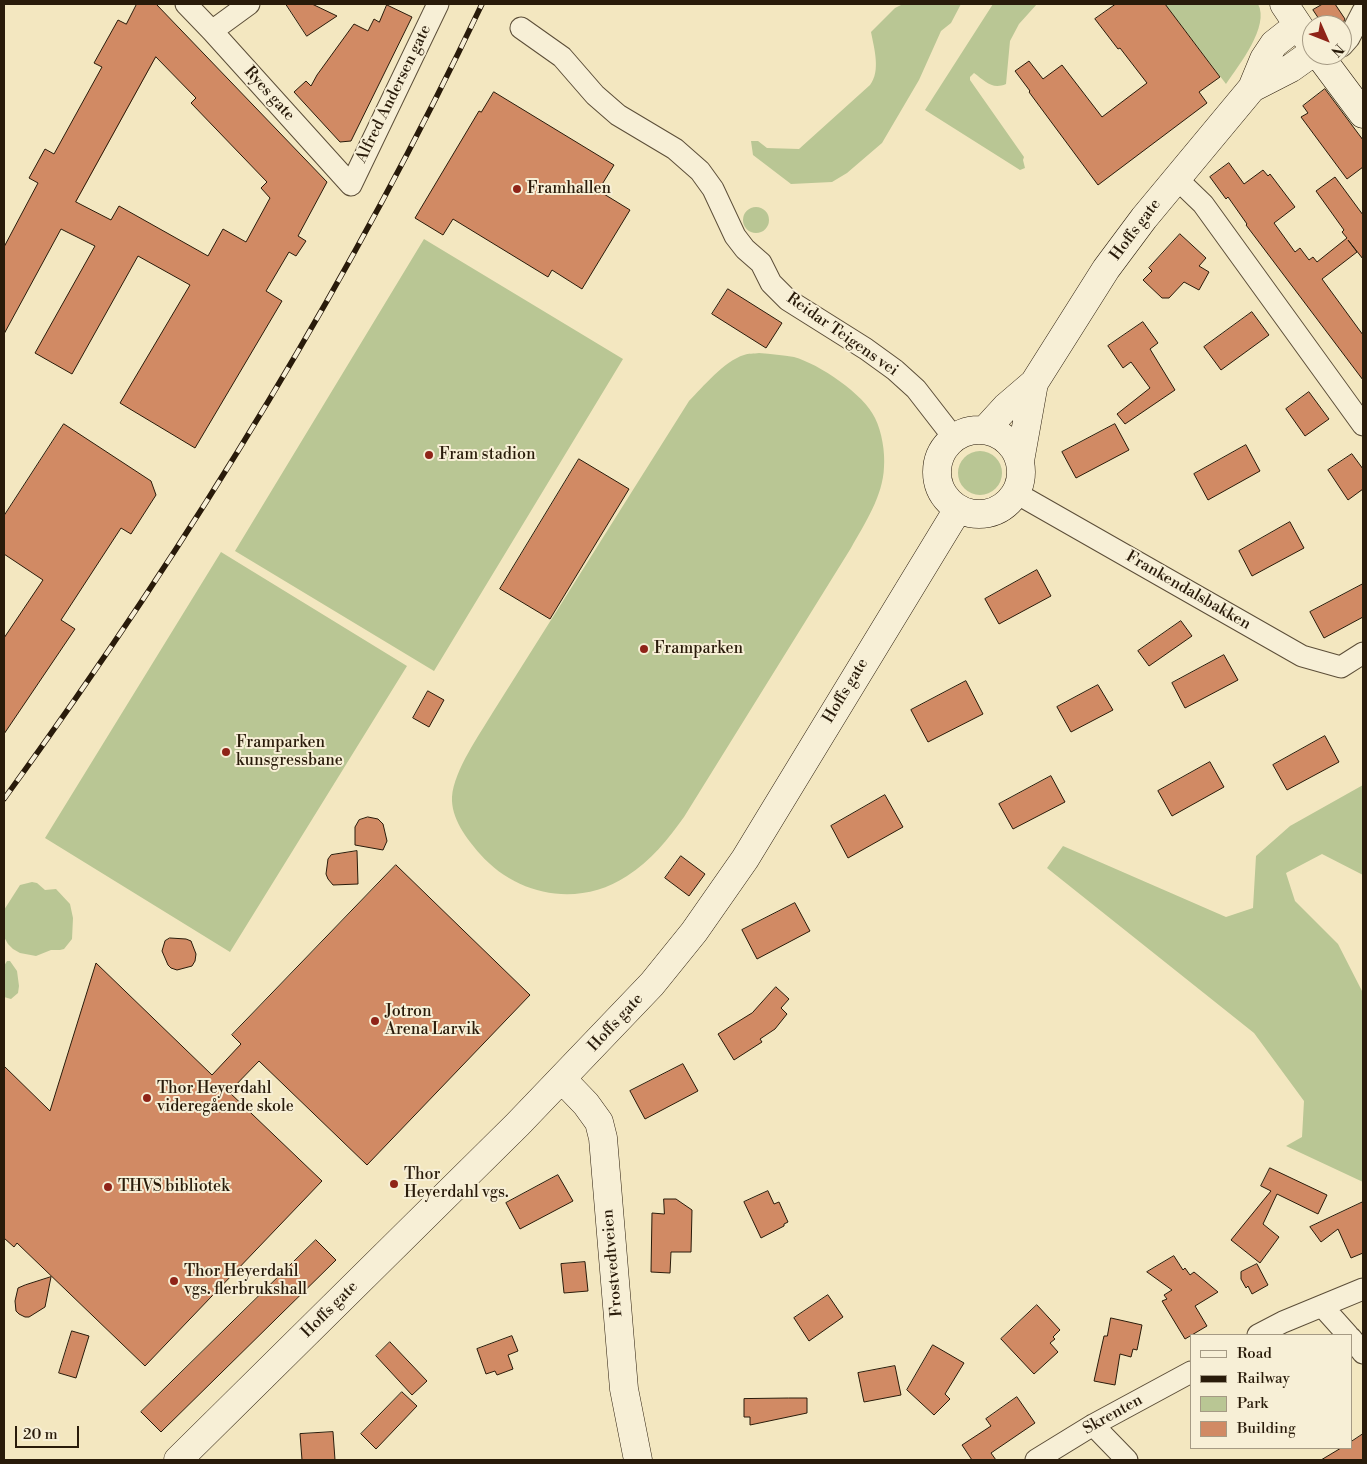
<!DOCTYPE html>
<html>
<head>
<meta charset="utf-8">
<style>
	body { margin:0 }
	#map { position:relative; width:1367px; height:1464px; overflow:hidden; background:#f3e7c0; font-family:"Libre Bodoni",serif }
	canvas { display:block }
	.frame { position:absolute; inset:0; border:5px solid #291b0a; pointer-events:none }
	.legend { position:absolute; left:1190px; top:1334px; width:162px; height:115px; box-sizing:border-box; background:#f7efd6; border:1px solid #a59a84; margin:0; padding:6px 9px; list-style:none; font-size:15px; color:#291b0a }
	.legend li { display:flex; align-items:center; gap:10px; height:25px }
	.legend b { width:25px; border:1px solid #a59a84 }
	.north { position:absolute; left:1302px; top:15px; width:50px; height:50px; box-sizing:border-box; background:#f7efd6; border:1px solid #a59a84; border-radius:50%; rotate:134deg; font-size:14px; font-weight:700; line-height:20px; text-align:center; color:#291b0a }
	.north::after { content:''; display:block; margin:auto; width:18px; height:22px; background:#8f2418; clip-path:polygon(50% 0,100% 100%,50% 72%,0 100%) }
	.scale { position:absolute; left:15px; top:1426px; width:64px; height:22px; box-sizing:border-box; border:2px solid #291b0a; border-top:0; padding-left:6px; font-size:15px; line-height:18px; white-space:nowrap; color:#291b0a; -webkit-text-stroke:4px #f7efd6; paint-order:stroke }
</style>
</head>
<body>
<div id="map">
<canvas width="1367" height="1464"></canvas>
<div class="frame"></div>
<ul class="legend">
<li><b style="height:6px;background:#f7efd6"></b>Road</li>
<li><b style="height:6px;background:#291b0a"></b>Railway</li>
<li><b style="height:14px;background:#b9c694"></b>Park</li>
<li><b style="height:14px;background:#d18a64"></b>Building</li>
</ul>
<div class="north">N</div>
<div class="scale">20 m</div>
</div>
<script>
const ctx = document.querySelector('canvas').getContext('2d');
ctx.lineJoin = 'round';
function fillPath(path, color) { ctx.fillStyle = color; ctx.fill(path, 'evenodd'); }
function stroke(path, color, width, dash) { ctx.strokeStyle = color; ctx.lineWidth = width; ctx.lineCap = dash ? 'butt' : 'round'; ctx.setLineDash(dash || []); ctx.stroke(path); }
function label(font, color, halo, rows, align = 'center') {
  ctx.font = font + ' "Libre Bodoni",serif'; ctx.lineWidth = 4; ctx.setLineDash([]); ctx.textBaseline = 'middle'; ctx.strokeStyle = halo; ctx.fillStyle = color; for (const [text, x, y, turn = 0] of rows) {
    ctx.save(); ctx.translate(x, y); ctx.rotate((+turn || 0) * Math.PI / 180); ctx.textAlign = isNaN(turn) ? turn : align; if (halo) ctx.strokeText(text, 0, 0); ctx.fillText(text, 0, 0); ctx.restore();
  }
}
const green = new Path2D(`
	M 903,4 L 961,4 L 951,23 L 941,31 L 919,80 L 882,143 L 847,173 L 832,182 L 791,184 L 753,155 L 751,141 L 758,141 L 767,148 L 799,149 L 870,85 C 881,71 874,48 871,32 L 895,8 Z
	M 993,4 L 1037,4 L 1019,24 L 1010,41 L 1006,84 C 992,90 985,81 974,73 L 970,77 L 970,80 L 1024,157 L 1023,160 L 1025,168 L 1020,170 L 925,110 Z
	M 1165,4 L 1258,4 C 1270,26 1239,65 1226,84 Z
	M743 220a13 13 0 1 1 26 0a13 13 0 1 1-26 0Z
	M 424,239 L 623,359 L 434,671 L 235,551 Z
	M 759,353 C 771,354 783,355 794,357 C 819,364 864,394 875,418 C 882,432 885,452 884,467 C 883,496 865,523 851,548 L 684,817 C 668,839 651,861 627,876 C 579,908 517,896 480,854 C 466,838 451,818 452,797 C 454,770 480,734 493,712 L 689,401 C 703,387 724,361 744,355 C 748,353 754,354 759,353 Z
	M958 473a22 22 0 1 1 44 0a22 22 0 1 1-44 0Z
	M 221,552 L 407,666 L 230,952 L 45,838 Z
	M 1363,785 L 1363,875 L 1322,854 L 1286,873 L 1295,901 L 1338,944 L 1363,993 L 1363,1182 L 1286,1146 L 1302,1137 L 1304,1101 L 1254,1033 L 1047,868 L 1063,846 L 1226,917 L 1253,908 L 1256,856 L 1290,826 Z
	M 32,882 L 37,883 L 45,890 L 56,889 L 70,904 L 73,918 L 72,939 L 64,949 L 60,950 L 51,950 L 36,956 L 20,953 L 13,949 L 8,944 L 4,937 L 4,910 L 20,885 Z
	M 7,961 L 10,961 L 17,971 L 19,986 L 18,993 L 11,999 L 4,997 L 4,966 Z`);
const building = new Path2D(`
	M 137,4 L 156,4 L 327,182 L 298,236 L 306,241 L 296,256 L 289,252 L 266,291 L 282,301 L 195,448 L 120,403 L 190,285 L 138,256 L 72,374 L 35,353 L 95,246 L 61,229 L 4,334 L 4,247 L 38,183 L 29,178 L 45,149 L 54,154 L 102,67 L 94,63 L 118,20 L 126,24 ZM 156,57 L 196,98 L 191,103 L 267,182 L 261,188 L 270,198 L 246,242 L 223,229 L 208,256 L 119,206 L 111,220 L 76,202 Z
	M 286,4 L 312,4 L 337,16 L 307,36 Z
	M 1116,4 L 1165,4 L 1220,77 L 1199,92 L 1207,103 L 1098,185 L 1029,92 L 1030,91 L 1015,71 L 1029,61 L 1043,79 L 1062,65 L 1102,117 L 1147,83 L 1120,48 L 1118,49 L 1095,19 Z
	M 1323,4 L 1335,4 L 1345,19 L 1342,25 L 1323,25 L 1313,10 Z
	M 387,5 L 412,17 L 351,141 L 340,142 L 294,92 L 306,81 L 311,86 L 317,75 L 354,24 L 368,31 L 374,19 L 379,22 Z
	M 1325,89 L 1363,140 L 1363,167 L 1347,179 L 1301,117 L 1308,113 L 1303,106 Z
	M 494,92 L 614,165 L 601,186 L 602,187 L 599,191 L 630,210 L 582,289 L 552,270 L 548,277 L 453,219 L 443,235 L 415,218 L 479,111 L 481,112 Z
	M 1229,163 L 1244,184 L 1263,170 L 1268,176 L 1270,174 L 1295,207 L 1274,223 L 1295,252 L 1300,248 L 1309,260 L 1313,257 L 1317,262 L 1347,238 L 1342,232 L 1344,230 L 1316,191 L 1335,177 L 1363,215 L 1363,259 L 1348,240 L 1357,252 L 1322,279 L 1363,335 L 1363,380 L 1246,225 L 1247,224 L 1228,197 L 1226,199 L 1210,177 Z
	M 1180,234 L 1206,258 L 1199,266 L 1209,272 L 1199,290 L 1184,282 L 1169,298 L 1162,298 L 1143,280 L 1152,271 L 1149,268 Z
	M 728,289 L 782,323 L 766,348 L 712,314 Z
	M 1252,312 L 1269,335 L 1221,370 L 1204,347 Z
	M 1143,322 L 1158,343 L 1150,349 L 1175,390 L 1125,424 L 1117,414 L 1150,388 L 1131,362 L 1123,368 L 1108,346 Z
	M 1309,392 L 1329,419 L 1305,436 L 1286,409 Z
	M 64,424 L 151,481 L 156,495 L 131,534 L 121,528 L 61,620 L 75,629 L 4,734 L 4,638 L 43,580 L 4,554 L 4,516 Z
	M 1115,424 L 1129,450 L 1076,478 L 1062,452 Z
	M 1246,445 L 1260,471 L 1208,500 L 1194,474 Z
	M 1352,454 L 1363,469 L 1363,489 L 1348,500 L 1328,470 Z
	M 579,459 L 629,489 L 550,619 L 500,589 Z
	M 1290,522 L 1304,548 L 1252,576 L 1239,551 Z
	M 1037,570 L 1051,596 L 999,624 L 985,599 Z
	M 1363,584 L 1363,617 L 1324,638 L 1310,612 Z
	M 1181,621 L 1192,636 L 1149,666 L 1138,651 Z
	M 1224,655 L 1238,680 L 1185,708 L 1172,683 Z
	M 966,681 L 983,714 L 928,742 L 911,710 Z
	M 1098,685 L 1113,710 L 1071,732 L 1057,707 Z
	M 428,691 L 444,700 L 429,727 L 413,718 Z
	M 1325,736 L 1339,762 L 1287,790 L 1273,765 Z
	M 1210,762 L 1224,787 L 1172,816 L 1158,791 Z
	M 1051,776 L 1065,802 L 1013,829 L 999,804 Z
	M 885,795 L 903,827 L 848,858 L 831,826 Z
	M 368,817 L 378,819 L 383,824 L 387,841 L 383,850 L 355,845 L 355,827 L 359,820 Z
	M 357,851 L 358,884 L 333,885 L 328,879 L 326,874 L 328,859 L 331,855 Z
	M 681,856 L 705,874 L 689,896 L 665,878 Z
	M 396,865 L 530,995 L 367,1165 L 259,1061 L 229,1092 L 322,1181 L 145,1366 L 17,1243 L 14,1247 L 4,1238 L 4,1066 L 50,1111 L 96,963 L 212,1075 L 241,1044 L 232,1035 Z
	M 795,903 L 810,931 L 757,959 L 742,930 Z
	M 170,938 L 186,939 L 191,941 L 196,954 L 195,961 L 192,966 L 177,970 L 171,968 L 168,965 L 162,951 L 165,941 Z
	M 776,987 L 789,999 L 781,1008 L 787,1014 L 775,1029 L 760,1039 L 762,1042 L 734,1060 L 718,1034 L 752,1013 Z
	M 683,1064 L 698,1091 L 645,1119 L 630,1091 Z
	M 1270,1168 L 1327,1195 L 1318,1214 L 1277,1194 L 1263,1224 L 1279,1237 L 1260,1263 L 1231,1240 L 1271,1191 L 1261,1186 Z
	M 558,1175 L 573,1201 L 520,1229 L 506,1203 Z
	M 768,1191 L 774,1204 L 779,1202 L 788,1222 L 784,1224 L 784,1226 L 761,1238 L 744,1202 Z
	M 664,1199 L 676,1199 L 692,1210 L 691,1252 L 671,1252 L 670,1273 L 651,1272 L 652,1213 L 664,1214 Z
	M 1363,1202 L 1363,1253 L 1351,1258 L 1338,1229 L 1321,1242 L 1310,1227 Z
	M 316,1240 L 336,1260 L 161,1432 L 141,1412 Z
	M 1174,1256 L 1183,1270 L 1185,1268 L 1190,1275 L 1194,1272 L 1218,1292 L 1195,1306 L 1207,1326 L 1185,1339 L 1162,1301 L 1167,1299 L 1164,1295 L 1172,1290 L 1147,1272 Z
	M 585,1262 L 588,1291 L 564,1293 L 561,1264 Z
	M 1257,1264 L 1268,1285 L 1252,1294 L 1248,1286 L 1246,1288 L 1241,1279 L 1241,1272 Z
	M 51,1277 L 45,1307 L 29,1317 L 25,1317 L 19,1314 L 16,1311 L 15,1301 L 18,1288 L 25,1285 Z
	M 828,1295 L 843,1317 L 809,1341 L 794,1318 Z
	M 1037,1305 L 1060,1330 L 1053,1337 L 1055,1339 L 1050,1343 L 1058,1352 L 1034,1374 L 1001,1339 Z
	M 1111,1318 L 1142,1325 L 1137,1350 L 1133,1349 L 1131,1357 L 1120,1354 L 1115,1385 L 1094,1381 L 1104,1336 L 1107,1336 Z
	M 72,1331 L 89,1336 L 76,1378 L 59,1373 Z
	M 512,1336 L 518,1351 L 508,1355 L 513,1369 L 497,1375 L 495,1371 L 486,1374 L 477,1349 Z
	M 390,1342 L 427,1381 L 412,1395 L 376,1356 Z
	M 933,1345 L 964,1363 L 945,1394 L 950,1399 L 934,1415 L 907,1390 Z
	M 895,1366 L 901,1395 L 864,1402 L 858,1373 Z
	M 402,1392 L 417,1406 L 376,1449 L 361,1434 Z
	M 1017,1397 L 1035,1423 L 991,1453 L 996,1460 L 972,1460 L 962,1445 L 991,1426 L 986,1419 Z
	M 789,1398 L 807,1398 L 807,1413 L 750,1425 L 750,1417 L 744,1417 L 744,1399 Z
	M 333,1432 L 335,1460 L 302,1460 L 300,1434 Z
	M 1363,1434 L 1363,1460 L 1321,1460 L 1341,1448 L 1351,1448 L 1351,1442 Z`);
const street = new Path2D(`
	M 186,4 L 212,31 L 351,185 L 438,4
	M 521,28 L 562,57 L 595,95 L 618,115 L 675,149 L 700,171 L 713,189 L 735,236 L 745,249 L 761,263 L 771,283 L 788,300 L 866,349 L 895,370 L 916,389 L 954,438
	M 212,31 L 249,4
	M 1342,46 L 1349,38 L 1363,11
	M 1176,178 L 1203,204 L 1363,425
	M 1016,493 L 1302,656 L 1341,667 L 1363,653
	M 1322,1306 L 1348,1335
	M 1258,1335 L 1283,1322 L 1363,1289
	M 1351,1338 L 1363,1353
	M 1093,1425 L 1127,1460
	M 1036,1460 L 1093,1425 L 1191,1372`);
const secondary = new Path2D(`
	M 1284,4 L 1308,40
	M 1319,55 L 1363,114
	M 1252,88 L 1291,68 L 1312,53
	M 985,430 L 1006,407 L 1034,383 L 1106,269 L 1144,218 L 1252,88 L 1264,59 L 1274,44 L 1298,25
	M937 472a42 42 0 1 1 84 0a42 42 0 1 1-84 0Z
	M 1020,461 L 1034,383
	M 562,1079 L 586,1104 L 599,1122 L 603,1138 L 624,1389 L 638,1460
	M 178,1460 L 518,1124 L 652,984 L 694,932 L 745,859 L 958,509`);
const rail = new Path2D(`
	M 4,799 C 186,549 349,284 482,4`);
const markers = [
	[517,189,5,"#8f2418"],
	[429,455,5,"#8f2418"],
	[644,649,5,"#8f2418"],
	[226,752,5,"#8f2418"],
	[375,1021,5,"#8f2418"],
	[147,1098,5,"#8f2418"],
	[394,1184,5,"#8f2418"],
	[108,1187,5,"#8f2418"],
	[174,1281,5,"#8f2418"]
];
const streetNames = [
	["Ryes gate",269,94,48],
	["Alfred Andersen gate",394,94,-64],
	["Hoffs gate",1136,230,-53],
	["Reidar Teigens vei",842,335,35],
	["Frankendalsbakken",1188,591,30],
	["Hoffs gate",846,691,-59],
	["Hoffs gate",616,1023,-47],
	["Frostvedtveien",613,1263,-95],
	["Hoffs gate",330,1310,-45],
	["Skrenten",1113,1415,-29]
];
const poiNames = [
	["Framhallen",527,189],
	["Fram stadion",439,455],
	["Framparken",654,649],
	["Framparken",236,743],
	["kunsgressbane",236,761],
	["Jotron",385,1012],
	["Arena Larvik",385,1030],
	["Thor Heyerdahl",157,1089],
	["videregående skole",157,1107],
	["Thor",404,1175],
	["Heyerdahl vgs.",404,1193],
	["THVS bibliotek",118,1187],
	["Thor Heyerdahl",184,1272],
	["vgs. flerbrukshall",184,1290]
];
fillPath(green, '#b9c694');
fillPath(building, '#d18a64');
stroke(building, '#291b0a', 1);
stroke(street, '#5c4e38', 23);
stroke(secondary, '#291b0a', 29);
stroke(street, '#f7efd6', 21);
stroke(secondary, '#f7efd6', 28);
stroke(rail, '#291b0a', 5.5);
stroke(rail, '#f7efd6', 4, [11]);
for (const [x, y, r, color] of markers) { const dot = new Path2D(); dot.arc(x, y, r, 0, 2 * Math.PI); ctx.fillStyle = color; ctx.fill(dot); stroke(dot, '#f7efd6', 2); }
label('16px', '#291b0a', '#f7efd6', streetNames);
label('16px', '#291b0a', '#f7efd6', poiNames, 'left');
</script>
</body>
</html>
